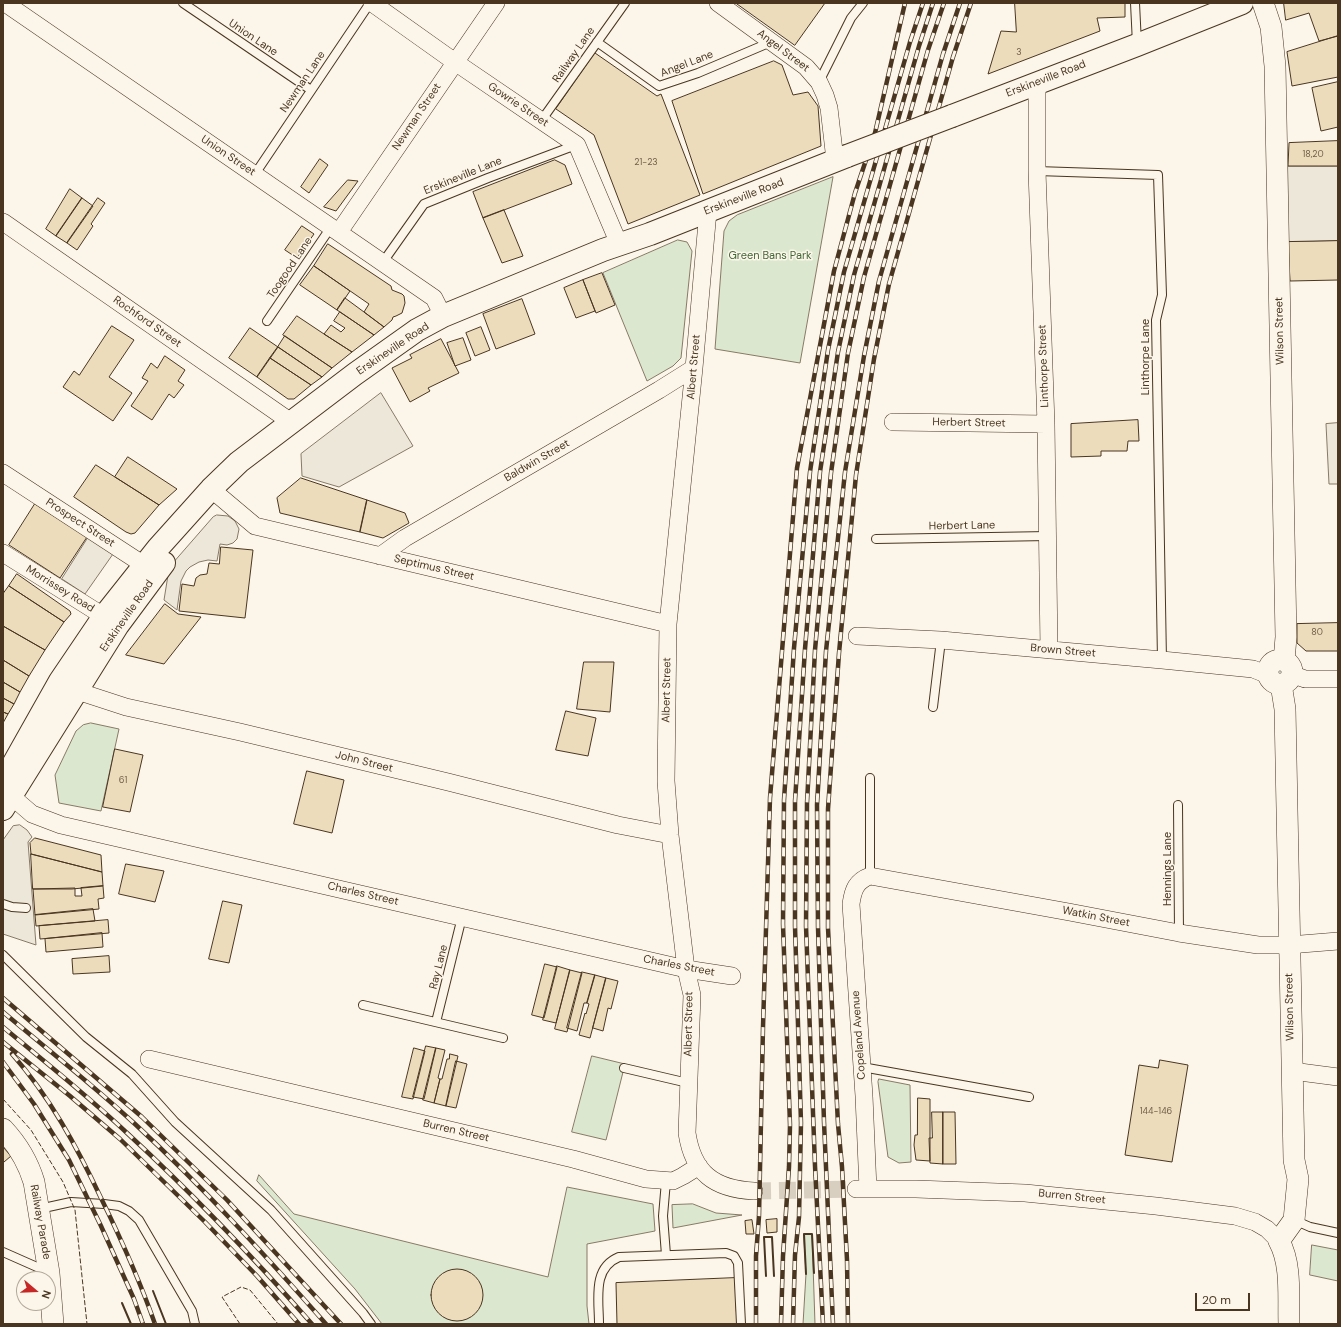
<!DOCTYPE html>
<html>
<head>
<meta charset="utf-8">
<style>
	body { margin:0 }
	#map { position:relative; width:1341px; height:1327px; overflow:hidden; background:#fbf6e9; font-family:"DM Sans",sans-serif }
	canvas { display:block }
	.frame { position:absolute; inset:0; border:4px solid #4a3520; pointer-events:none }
	.north { position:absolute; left:16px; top:1271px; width:40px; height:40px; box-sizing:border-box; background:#fbf6e9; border:1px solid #b4a999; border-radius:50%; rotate:109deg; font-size:11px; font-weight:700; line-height:16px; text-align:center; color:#4a3520 }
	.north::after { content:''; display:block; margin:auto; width:14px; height:18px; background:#c62828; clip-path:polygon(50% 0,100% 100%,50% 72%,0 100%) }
	.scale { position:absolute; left:1195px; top:1293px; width:55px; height:18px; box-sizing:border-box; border:2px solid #4a3520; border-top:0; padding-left:5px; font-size:12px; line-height:14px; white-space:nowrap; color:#4a3520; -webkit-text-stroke:3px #fbf6e9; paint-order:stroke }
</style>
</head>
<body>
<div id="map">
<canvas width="1341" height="1327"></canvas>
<div class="frame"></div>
<div class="north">N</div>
<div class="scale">20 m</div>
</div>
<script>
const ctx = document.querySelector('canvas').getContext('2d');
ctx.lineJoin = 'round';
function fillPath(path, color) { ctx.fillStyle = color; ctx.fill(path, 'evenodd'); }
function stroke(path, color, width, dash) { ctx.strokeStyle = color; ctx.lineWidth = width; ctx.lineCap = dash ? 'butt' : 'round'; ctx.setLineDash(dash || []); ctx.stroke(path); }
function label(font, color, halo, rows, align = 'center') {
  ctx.font = font + ' "DM Sans",sans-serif'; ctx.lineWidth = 3; ctx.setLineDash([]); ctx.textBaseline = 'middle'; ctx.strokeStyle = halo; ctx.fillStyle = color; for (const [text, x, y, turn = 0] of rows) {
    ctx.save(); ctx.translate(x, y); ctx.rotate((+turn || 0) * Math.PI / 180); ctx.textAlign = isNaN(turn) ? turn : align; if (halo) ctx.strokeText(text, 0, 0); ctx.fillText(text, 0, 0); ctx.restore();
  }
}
const green = new Path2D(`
	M 833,177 L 800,363 L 715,349 L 724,231 L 729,221 L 737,215 Z
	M 678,240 L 687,242 L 692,251 L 681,358 L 673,366 L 647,381 L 603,273 Z
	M 91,723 L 119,729 L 101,811 L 59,803 L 55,775 L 76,731 L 83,725 Z
	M 592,1056 L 625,1064 L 606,1140 L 572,1132 Z
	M 879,1079 L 910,1085 L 911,1162 L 899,1163 L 888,1157 L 878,1082 Z
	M 259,1175 L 294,1214 L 548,1277 L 567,1187 L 653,1204 L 655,1231 L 587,1244 L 587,1306 L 589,1324 L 382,1324 L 355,1289 L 257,1181 Z
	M 693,1204 L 716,1213 L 742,1215 L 673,1228 L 672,1205 Z
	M 804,1234 L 812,1234 L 815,1324 L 803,1324 L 806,1274 Z
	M 1312,1245 L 1338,1250 L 1338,1281 L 1310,1275 Z`);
const parking = new Path2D(`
	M 1288,166 L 1338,166 L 1338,241 L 1288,242 Z
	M 381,393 L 413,446 L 339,487 L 302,476 L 301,454 Z
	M 1338,423 L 1338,484 L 1329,484 L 1326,424 Z
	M 217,515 L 228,516 L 235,521 L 239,529 L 237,539 L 233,543 L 227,545 L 220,544 L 217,561 L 208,560 L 199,562 L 190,567 L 186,571 L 181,581 L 177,610 L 164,600 L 169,569 L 172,564 L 213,517 Z
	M 88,538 L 113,554 L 85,594 L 62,579 Z
	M 20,825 L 27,830 L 32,837 L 28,842 L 36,945 L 3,934 L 3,840 L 13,826 Z`);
const building = new Path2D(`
	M 736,3 L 825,3 L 795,45 Z
	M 1015,3 L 1125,3 L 1125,17 L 1097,18 L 1100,31 L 988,74 L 1001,31 L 1016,32 Z
	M 1284,3 L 1338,3 L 1338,36 L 1319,41 L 1309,13 L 1286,20 Z
	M 1338,36 L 1338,77 L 1292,86 L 1287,52 Z
	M 595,53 L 657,96 L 661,94 L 700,195 L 628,224 L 594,135 L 556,109 Z
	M 774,61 L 782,65 L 793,95 L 808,92 L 818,106 L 821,146 L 703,194 L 672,101 Z
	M 1338,82 L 1338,127 L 1321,131 L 1312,88 Z
	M 1338,141 L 1338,166 L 1288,166 L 1289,143 Z
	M 320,159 L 328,165 L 309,193 L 301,187 Z
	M 555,160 L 565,165 L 572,184 L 483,218 L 473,192 Z
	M 348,180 L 358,181 L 336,211 L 324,207 Z
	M 70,189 L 82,198 L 56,236 L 46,229 Z
	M 82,198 L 93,206 L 67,243 L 56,236 Z
	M 98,198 L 105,203 L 91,224 L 93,226 L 77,250 L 67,243 Z
	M 504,210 L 523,256 L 502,263 L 483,218 Z
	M 302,226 L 314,234 L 297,258 L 285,250 Z
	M 1338,241 L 1338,280 L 1290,281 L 1288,242 Z
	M 328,244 L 391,286 L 392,290 L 402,294 L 404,296 L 405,303 L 402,313 L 396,316 L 393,317 L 392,320 L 384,327 L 364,312 L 369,304 L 314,266 Z
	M 314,266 L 350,291 L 337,310 L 300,285 Z
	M 602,273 L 615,305 L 596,313 L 583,280 Z
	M 583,280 L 595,311 L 576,318 L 564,288 Z
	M 345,298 L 364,312 L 384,327 L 374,335 L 337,310 Z
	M 522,299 L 535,334 L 496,349 L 483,314 Z
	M 340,312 L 374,335 L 352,352 L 324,334 L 331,325 L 341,332 L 345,328 L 334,321 Z
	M 297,316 L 324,334 L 352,352 L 332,368 L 283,335 Z
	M 112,326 L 134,340 L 109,377 L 132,393 L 113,421 L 63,387 L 74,371 L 79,375 Z
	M 481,327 L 490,350 L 475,356 L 466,333 Z
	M 250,328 L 278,347 L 257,377 L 229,358 Z
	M 285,336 L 332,368 L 322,377 L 278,347 Z
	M 463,338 L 471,360 L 455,366 L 447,343 Z
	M 441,339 L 459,373 L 428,388 L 430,391 L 410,402 L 392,368 L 412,358 L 410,355 Z
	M 278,347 L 322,377 L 311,385 L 270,358 Z
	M 165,356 L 185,370 L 178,381 L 184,385 L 174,398 L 169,394 L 152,420 L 131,406 L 148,381 L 142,378 L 151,363 L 157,368 Z
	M 270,358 L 311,385 L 294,399 L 288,399 L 257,377 Z
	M 1138,420 L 1139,441 L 1128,441 L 1127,451 L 1101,451 L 1101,456 L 1071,457 L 1071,424 Z
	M 128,457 L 177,489 L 159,505 L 115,477 Z
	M 96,465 L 159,505 L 135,533 L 131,534 L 126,532 L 74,497 Z
	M 301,478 L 367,500 L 360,532 L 280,513 L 277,498 Z
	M 367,500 L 405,513 L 409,523 L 383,538 L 360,532 Z
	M 35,504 L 87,537 L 60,578 L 9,545 Z
	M 221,547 L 253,550 L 245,618 L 179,611 L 182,584 L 194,586 L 196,578 L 200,575 L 207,574 L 209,563 L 219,564 Z
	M 17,574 L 70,611 L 71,614 L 64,622 L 9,586 Z
	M 9,586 L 64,622 L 45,650 L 3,626 L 3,594 Z
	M 165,604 L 178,614 L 201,617 L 164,664 L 126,655 Z
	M 1338,623 L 1338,651 L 1306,651 L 1297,643 L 1297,624 Z
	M 3,626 L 45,650 L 29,676 L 3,660 Z
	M 3,660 L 29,676 L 20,692 L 3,682 Z
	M 584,662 L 614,662 L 610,712 L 577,709 Z
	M 3,682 L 20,692 L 14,704 L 3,698 Z
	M 3,698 L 14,704 L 8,714 L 3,712 Z
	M 566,711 L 596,718 L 588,756 L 556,750 Z
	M 3,712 L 8,714 L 3,723 Z
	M 115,749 L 143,755 L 130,812 L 103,807 Z
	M 307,771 L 344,780 L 332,833 L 294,824 Z
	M 35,838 L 101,855 L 102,872 L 31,854 L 30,843 Z
	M 31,854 L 102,872 L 103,886 L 72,889 L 33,889 Z
	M 126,864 L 164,871 L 155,902 L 119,894 Z
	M 103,886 L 104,898 L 98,899 L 99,909 L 35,915 L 33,889 L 75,888 L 75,896 L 82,896 L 81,888 Z
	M 223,901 L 242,905 L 229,963 L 209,959 Z
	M 93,909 L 95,921 L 36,926 L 35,915 Z
	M 108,920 L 109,933 L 40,939 L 39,926 Z
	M 102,933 L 103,947 L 46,952 L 45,939 Z
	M 109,956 L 110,972 L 73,974 L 72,959 Z
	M 545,964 L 557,967 L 544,1018 L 532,1015 Z
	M 557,966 L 570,970 L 556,1023 L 543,1020 Z
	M 570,970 L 582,973 L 567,1032 L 555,1029 Z
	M 582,972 L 595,975 L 587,1003 L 584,1003 L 577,1031 L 567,1028 Z
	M 595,975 L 606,978 L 590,1038 L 579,1035 L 585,1013 L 586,1014 L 589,1004 L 587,1003 Z
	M 606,978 L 618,981 L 611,1009 L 608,1008 L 603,1031 L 593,1028 Z
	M 426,1046 L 436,1048 L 424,1099 L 413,1097 Z
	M 414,1048 L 425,1051 L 413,1099 L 402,1097 Z
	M 436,1048 L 445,1050 L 438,1078 L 440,1079 L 434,1103 L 423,1100 Z
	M 450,1054 L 458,1056 L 446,1106 L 434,1103 L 440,1079 L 442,1079 L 447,1059 L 449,1059 Z
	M 1160,1060 L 1188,1065 L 1172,1162 L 1125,1155 L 1139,1065 L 1158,1068 Z
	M 456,1061 L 467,1064 L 456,1108 L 446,1106 Z
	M 918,1098 L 930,1099 L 930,1161 L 916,1160 L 914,1145 L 915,1135 L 917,1135 Z
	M 932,1112 L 943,1112 L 943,1164 L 930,1163 L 929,1138 L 932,1138 Z
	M 943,1112 L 955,1112 L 956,1164 L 943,1164 Z
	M 3,1147 L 11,1156 L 4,1162 L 3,1162 Z
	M 777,1219 L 777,1232 L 767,1233 L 766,1220 Z
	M 752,1220 L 754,1234 L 746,1234 L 745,1221 Z
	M431 1295a26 26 0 1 1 52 0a26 26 0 1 1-52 0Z
	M 735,1278 L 737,1324 L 617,1324 L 616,1283 Z`);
const minorTunnel = new Path2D(`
	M 754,1191 L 856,1189`);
const service = new Path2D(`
	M 183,3 L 311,90
	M 1135,3 L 1137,44
	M 597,42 L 659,86 L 698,73 L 771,42
	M 819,82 L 851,18 L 863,3
	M 541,121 L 625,3
	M 1037,171 L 1158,175 L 1162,295 L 1156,320 L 1162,660
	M 255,174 L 370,3
	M 383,262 L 424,204 L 488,178 L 576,145
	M 267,321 L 331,227
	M 876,539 L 1048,536
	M 933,707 L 941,640
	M 870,778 L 870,876
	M 1178,805 L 1179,933
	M 3,904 L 12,907 L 26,908
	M 3,955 L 86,1037 L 132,1074 L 175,1122 L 271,1210 L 363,1313 L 371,1324
	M 363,1005 L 503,1038
	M 436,1022 L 462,917
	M 862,1067 L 1029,1097
	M 624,1068 L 688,1083
	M 666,1181 L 663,1216 L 666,1255
	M 39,1209 L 71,1202 L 104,1204 L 119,1206 L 129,1211 L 139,1220 L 192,1311 L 195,1324
	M 1294,1220 L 1310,1227 L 1338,1233
	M 3,1252 L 46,1271
	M 599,1324 C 599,1299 592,1268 619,1257 L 726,1253 L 734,1256 L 738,1263 L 741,1324`);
const minor = new Path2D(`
	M 5,3 L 434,298 L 443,316
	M 372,3 L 455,62 L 577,145 L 619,244
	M 718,3 L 806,67 L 819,82 L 825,95 L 829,108 L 835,160
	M 1037,82 L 1037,171 L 1046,424 L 1049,650
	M 708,211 L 694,368 L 668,624 L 666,781 L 670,835 L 686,969 L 692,995 L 687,1133 C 693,1173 714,1189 754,1191
	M 3,222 L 291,422
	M 339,232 L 496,3
	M 893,422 L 1046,424
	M 3,473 L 144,565 L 153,572
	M 211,489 L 255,526 L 668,624
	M 3,553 L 113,622
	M 380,556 L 405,538 L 659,390 L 694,368
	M 857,636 L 941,640 L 1162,660 L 1253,669 L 1268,675
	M 1291,674 L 1305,679 L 1338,679
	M 67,685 L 77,691 L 126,707 L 240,732 L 448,782 L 618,825 L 670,835
	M 3,789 L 32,814 L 61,825 L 686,969 L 732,976
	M 149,1059 L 573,1159 L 646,1179 L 673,1181 L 683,1176 L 699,1166
	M 1292,1071 L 1338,1077
	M 856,1189 L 916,1189 L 1025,1193 L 1156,1206 L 1235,1216 L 1255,1222 L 1267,1229 L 1279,1241
	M 868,1189 L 864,1096 L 851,904 C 853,890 856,881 870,876 L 1069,912 L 1179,933 L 1258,945 L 1289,945 L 1338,941`);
const tertiary = new Path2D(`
	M 1263,3 L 1271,27 L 1275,66 L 1286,637 L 1284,661
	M1268 672a12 12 0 1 1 24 0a12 12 0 1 1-24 0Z
	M 1281,684 L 1285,709 L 1294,1160 L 1298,1179 L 1294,1220 L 1279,1241 C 1292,1265 1288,1297 1289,1324
	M 3,1129 C 17,1144 28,1162 34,1182 L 49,1273 L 53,1324`);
const primary = new Path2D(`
	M 952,116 L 1137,45 L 1242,3
	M 3,782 L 60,681 L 104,616 L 158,548 L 211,489 L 239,462 L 355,374 L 417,330 L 443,316 L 603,250 L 650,234 L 847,156
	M 3,809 L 118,625 L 164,563`);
const rail = new Path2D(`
	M 3,998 L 142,1117 L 227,1200 L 341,1324
	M 3,1012 C 47,1049 93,1085 135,1124 C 203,1187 265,1255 326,1324
	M 3,1027 C 45,1062 88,1096 127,1133 C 192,1193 253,1257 312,1324
	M 3,1042 L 70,1096 L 120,1139 L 205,1222 L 257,1276 L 299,1324
	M 12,1054 C 50,1097 77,1147 101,1198 C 121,1239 140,1281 155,1324
	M 3,1062 L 34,1104 L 69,1160 L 101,1226 L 134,1299 L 143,1324
	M 756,1324 L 756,1256 L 759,1216 L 763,1027 L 770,798 L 797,468 L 834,271 L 855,193 L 875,133 L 905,3
	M 781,1324 L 783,1256 L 789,1167 L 790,1125 L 783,924 L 784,800 L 794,648 L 810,472 L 828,350 L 844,272 L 910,42 L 923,3
	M 793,1324 L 795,1255 L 799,1217 L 801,1123 L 795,926 L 795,801 L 805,649 L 820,472 L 838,352 L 854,275 L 919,46 L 933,3
	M 823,1324 L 815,1166 L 806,926 L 807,803 L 815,650 L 831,473 L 848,353 L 864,277 L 928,50 L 944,3
	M 833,1324 L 824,1122 L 818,927 L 817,805 L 826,651 L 845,472 L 864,356 L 879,281 L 943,54 L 960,3
	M 848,1324 L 847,1260 L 842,1167 L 838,1124 L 828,928 L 828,809 L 839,653 L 856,475 L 874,359 L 889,284 L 953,57 L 971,3`);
const primaryBridge = new Path2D(`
	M 847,156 L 952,116`);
const fence = new Path2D(`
	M 3,1099 L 31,1130 L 63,1182 L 75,1210 L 87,1324
	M 240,1324 L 222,1297 L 241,1287 L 250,1290 L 278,1324`);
const wall = new Path2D(`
	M 806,1274 L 804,1234 L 812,1234 L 814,1273
	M 766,1276 L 764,1237 L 772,1237 L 774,1276
	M 153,1291 L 166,1324
	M 122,1303 L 131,1324`);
const numberNames = [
	["3",1019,53],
	["18,20",1313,155],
	["21-23",646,163],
	["80",1317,633],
	["61",123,781],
	["144-146",1156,1112]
];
const streetNames = [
	["Union Lane",253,38,34],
	["Angel Street",783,51,37],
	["Railway Lane",574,55,-55],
	["Angel Lane",687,64,-21],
	["Erskineville Road",1046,79,-21],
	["Newman Lane",303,82,-56],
	["Gowrie Street",518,105,34],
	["Newman Street",417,117,-56],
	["Union Street",228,156,34],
	["Erskineville Lane",463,176,-22],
	["Erskineville Road",744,197,-21],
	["Toogood Lane",290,268,-56],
	["Rochford Street",147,322,35],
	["Wilson Street",1280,331,-91],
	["Erskineville Road",393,349,-34],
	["Linthorpe Lane",1146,357,-90],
	["Linthorpe Street",1044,366,-92],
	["Albert Street",694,367,-85],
	["Herbert Street",969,423,1],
	["Baldwin Street",537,461,-30],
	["Prospect Street",80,523,33],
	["Herbert Lane",962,526,-1],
	["Septimus Street",434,568,13],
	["Morrissey Road",60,589,32],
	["Erskineville Road",127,616,-55],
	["Brown Street",1063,651,5],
	["Albert Street",667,690,-89],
	["John Street",364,762,14],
	["Hennings Lane",1168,869,-90],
	["Charles Street",363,894,13],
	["Watkin Street",1096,917,11],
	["Charles Street",679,966,11],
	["Ray Lane",439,967,-76],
	["Wilson Street",1290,1007,-91],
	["Albert Street",689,1024,-89],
	["Copeland Avenue",859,1035,-94],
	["Burren Street",456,1131,13],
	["Burren Street",1072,1197,6],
	["Railway Parade",40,1222,80]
];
const parkNames = [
	["Green Bans Park",770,256]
];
fillPath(green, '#dce7d0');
stroke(green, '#887966', 1);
fillPath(parking, '#ede7d9');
stroke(parking, '#887966', 1);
fillPath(building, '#ecdcbc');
stroke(building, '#4a3520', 1);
stroke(minorTunnel, '#d8cfc1', 17, [17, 8]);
stroke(service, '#4a3520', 10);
stroke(minor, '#4a3520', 18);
stroke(tertiary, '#4a3520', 22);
stroke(primary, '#4a3520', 24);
stroke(service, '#fbf6e9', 8);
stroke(minor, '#fbf6e9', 17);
stroke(tertiary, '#fbf6e9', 21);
stroke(primary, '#fbf6e9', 22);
stroke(rail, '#4a3520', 4.5);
stroke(rail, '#fbf6e9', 3, [9]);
stroke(primaryBridge, '#4a3520', 24, []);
stroke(primaryBridge, '#fbf6e9', 22);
stroke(fence, '#4a3520', 1, [5, 2]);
stroke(wall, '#4a3520', 2);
label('9px', '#725f47', null, numberNames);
label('11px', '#4a3520', '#fbf6e9', streetNames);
label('11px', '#436837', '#fbf6e9', parkNames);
</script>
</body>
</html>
